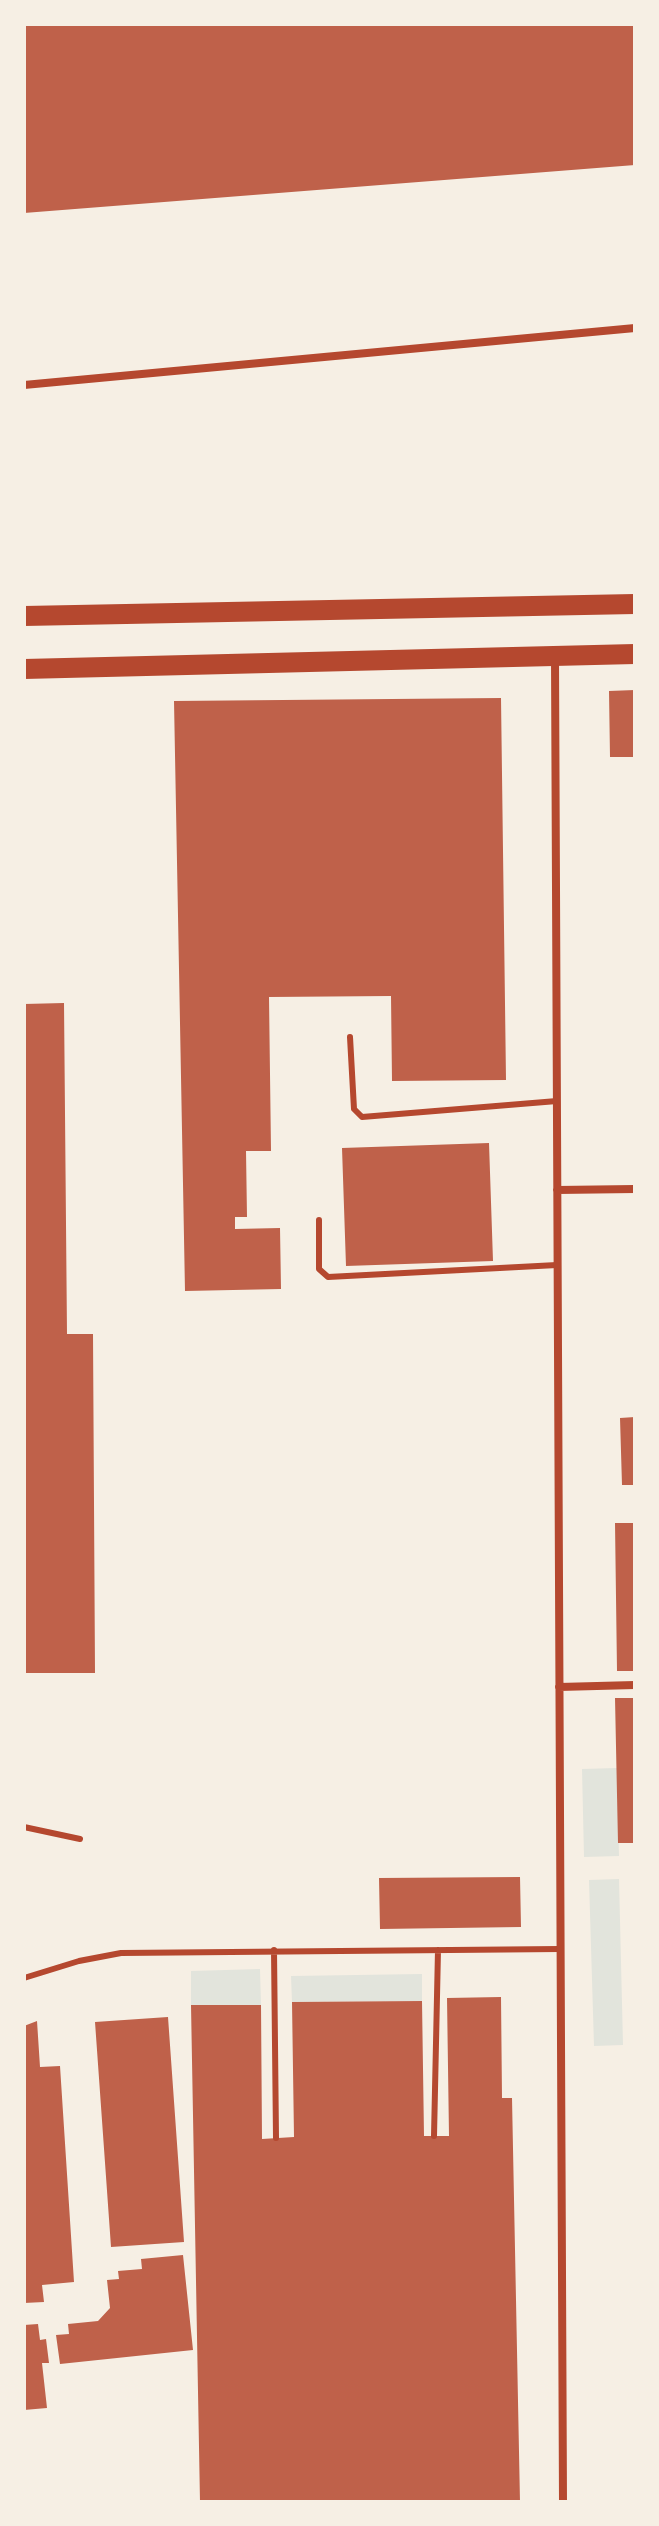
<!DOCTYPE html>
<html>
<head>
<meta charset="utf-8">
<style>
	body { margin:0 }
	#map { position:relative; width:659px; height:2526px; overflow:hidden; background:#f6efe4; font-family:Helvetica,sans-serif }
	canvas { display:block }
	.frame { position:absolute; inset:0; border:26px solid #f6efe4; pointer-events:none }
</style>
</head>
<body>
<div id="map">
<canvas width="659" height="2526"></canvas>
<div class="frame"></div>
</div>
<script>
const ctx = document.querySelector('canvas').getContext('2d');
ctx.lineJoin = 'round';
function fillPath(path, color) { ctx.fillStyle = color; ctx.fill(path, 'evenodd'); }
function stroke(path, color, width, dash) { ctx.strokeStyle = color; ctx.lineWidth = width; ctx.lineCap = dash ? 'butt' : 'round'; ctx.setLineDash(dash || []); ctx.stroke(path); }
const green = new Path2D(`
	M 617,1768 L 619,1856 L 584,1857 L 582,1769 Z
	M 619,1879 L 623,2045 L 594,2046 L 589,1880 Z
	M 260,1969 L 261,2005 L 191,2005 L 191,1971 Z
	M 422,1974 L 422,2001 L 292,2002 L 291,1976 Z`);
const building = new Path2D(`
	M 24,24 L 635,24 L 635,165 L 24,213 Z
	M 635,690 L 635,757 L 610,757 L 609,691 Z
	M 501,698 L 506,1080 L 392,1081 L 391,996 L 269,997 L 271,1151 L 246,1151 L 247,1217 L 235,1217 L 235,1229 L 280,1228 L 281,1289 L 185,1291 L 174,701 Z
	M 64,1003 L 67,1334 L 93,1334 L 95,1673 L 24,1673 L 24,1004 Z
	M 489,1143 L 493,1261 L 346,1266 L 342,1148 Z
	M 635,1417 L 635,1485 L 622,1485 L 620,1418 Z
	M 615,1523 L 635,1523 L 635,1671 L 617,1671 Z
	M 615,1698 L 635,1698 L 635,1843 L 618,1843 Z
	M 520,1877 L 521,1927 L 380,1929 L 379,1878 Z
	M 501,1997 L 502,2098 L 512,2098 L 520,2502 L 200,2502 L 191,2005 L 261,2005 L 262,2139 L 294,2137 L 292,2002 L 422,2001 L 424,2136 L 449,2136 L 447,1998 Z
	M 168,2017 L 184,2242 L 111,2247 L 95,2022 Z
	M 37,2021 L 40,2067 L 60,2066 L 74,2282 L 42,2285 L 44,2302 L 24,2303 L 24,2026 Z
	M 183,2255 L 193,2350 L 60,2364 L 56,2335 L 69,2334 L 68,2324 L 98,2321 L 110,2308 L 107,2280 L 119,2279 L 118,2271 L 142,2269 L 141,2259 Z
	M 38,2324 L 40,2340 L 46,2339 L 49,2363 L 42,2363 L 47,2408 L 24,2410 L 24,2325 Z`);
const service = new Path2D(`
	M 350,1037 L 354,1109 L 362,1117 L 557,1101
	M 319,1220 L 319,1269 L 328,1277 L 557,1265
	M 24,1827 L 80,1839
	M 274,1950 L 276,2138
	M 24,1978 L 79,1961 L 121,1953 L 560,1949
	M 434,2136 L 438,1950`);
const minor = new Path2D(`
	M 24,385 L 635,328
	M 555,658 L 563,2502
	M 557,1190 L 635,1189
	M 559,1687 L 635,1685`);
const primary = new Path2D(`
	M 24,616 L 635,604
	M 24,669 L 635,654`);
fillPath(green, '#e2e4dc');
fillPath(building, '#bf614a');
stroke(service, '#b5482f', 6);
stroke(minor, '#b5482f', 8);
stroke(primary, '#b5482f', 20);
</script>
</body>
</html>
